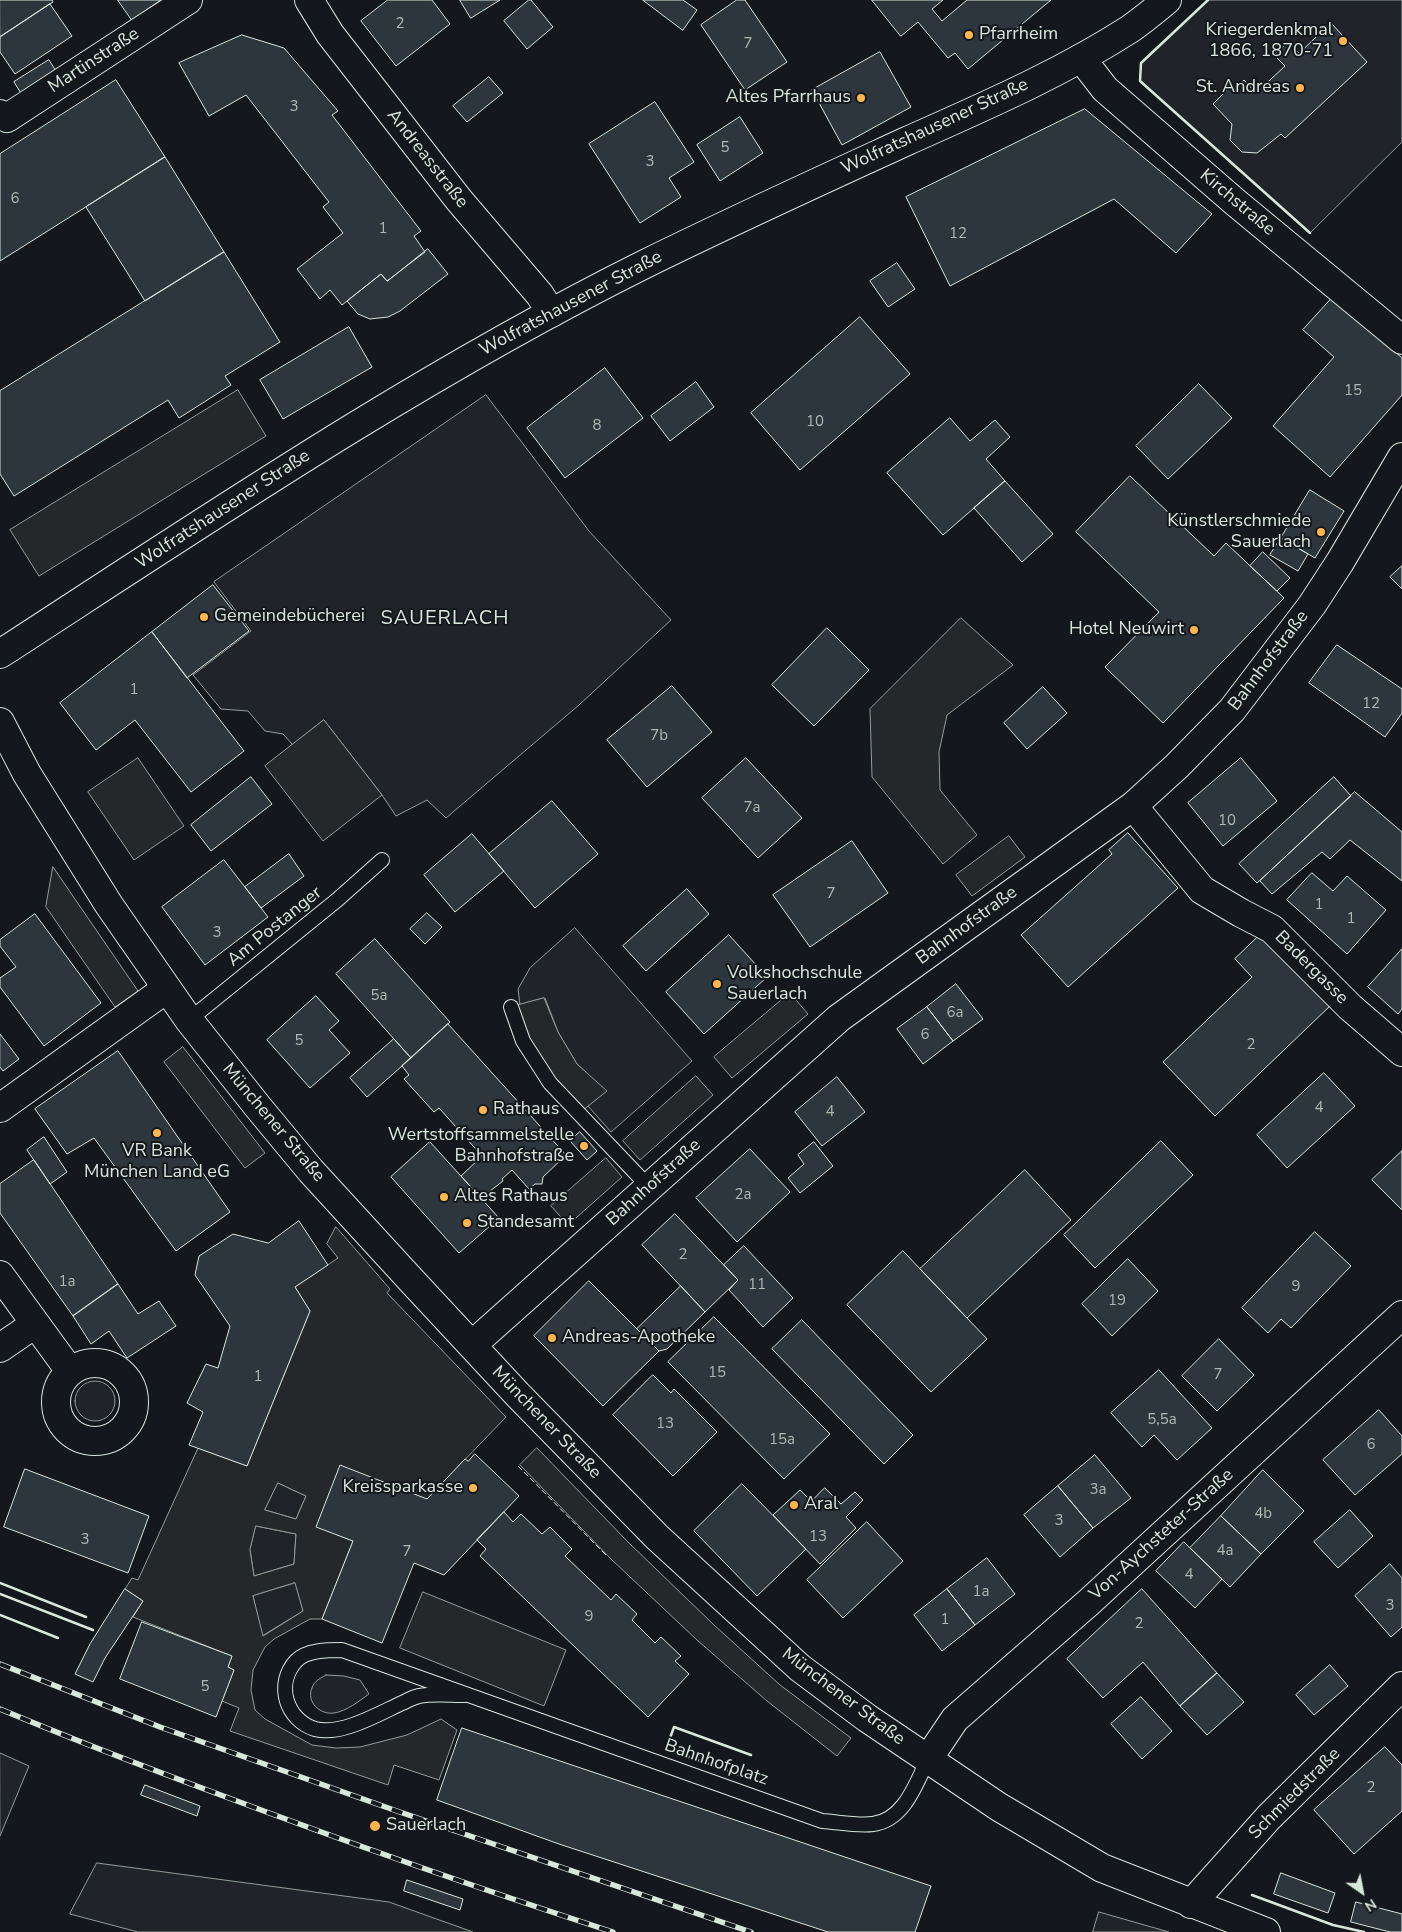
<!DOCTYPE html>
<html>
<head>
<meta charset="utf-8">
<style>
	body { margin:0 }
	#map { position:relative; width:1402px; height:1932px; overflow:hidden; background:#14181c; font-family:"Nunito Sans",sans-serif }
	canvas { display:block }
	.north { position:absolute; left:1337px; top:1867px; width:50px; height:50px; -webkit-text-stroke:4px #14181c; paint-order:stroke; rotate:147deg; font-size:14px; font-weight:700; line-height:20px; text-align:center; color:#d8e6dc }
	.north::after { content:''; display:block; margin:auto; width:18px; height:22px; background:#d8e6dc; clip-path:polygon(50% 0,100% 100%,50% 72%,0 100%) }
</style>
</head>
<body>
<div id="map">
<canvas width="1402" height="1932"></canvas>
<div class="north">N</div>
</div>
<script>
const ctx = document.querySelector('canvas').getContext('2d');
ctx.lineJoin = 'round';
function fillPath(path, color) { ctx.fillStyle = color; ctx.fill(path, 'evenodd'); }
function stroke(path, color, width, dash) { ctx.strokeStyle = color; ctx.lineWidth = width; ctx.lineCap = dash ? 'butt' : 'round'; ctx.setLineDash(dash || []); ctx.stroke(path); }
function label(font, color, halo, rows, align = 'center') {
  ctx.font = font + ' "Nunito Sans",sans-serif'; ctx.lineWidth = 4; ctx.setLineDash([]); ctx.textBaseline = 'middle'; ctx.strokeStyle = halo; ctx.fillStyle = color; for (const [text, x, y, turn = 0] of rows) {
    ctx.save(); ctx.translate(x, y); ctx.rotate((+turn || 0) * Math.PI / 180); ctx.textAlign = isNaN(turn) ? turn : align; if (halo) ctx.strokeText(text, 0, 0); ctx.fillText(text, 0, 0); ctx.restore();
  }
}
const green = new Path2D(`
	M 1208,0 L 1402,0 L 1402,142 L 1310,233 L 1140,81 L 1141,63 Z
	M 486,395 L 589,531 L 671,620 L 579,705 L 446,818 L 427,800 L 396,816 L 382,795 L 324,720 L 293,745 L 283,734 L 265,731 L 248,711 L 221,709 L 193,675 L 251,631 L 214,582 Z
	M 575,928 L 692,1061 L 611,1132 L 588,1106 L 606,1091 L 577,1064 L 558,1032 L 545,998 L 520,1005 L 518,989 L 530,968 Z
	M75 1401a20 20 0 1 1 40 0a20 20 0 1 1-40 0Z
	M 278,1483 L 306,1496 L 296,1519 L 265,1510 Z
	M 256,1526 L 296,1534 L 294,1564 L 254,1576 L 250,1550 Z
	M 296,1583 L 303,1611 L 262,1636 L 253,1596 Z
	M 326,1675 L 344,1676 L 360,1680 L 369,1694 C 359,1701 347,1711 334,1713 C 320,1715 306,1702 312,1688 C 314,1681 321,1678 326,1675 Z
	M 0,1753 L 29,1766 L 0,1836 Z
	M 97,1863 L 389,1902 L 473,1932 L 138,1932 L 70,1914 Z
	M 1099,1912 L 1169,1932 L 1093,1932 Z`);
const parking = new Path2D(`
	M 238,390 L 266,436 L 39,576 L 10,530 Z
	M 961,618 L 1013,665 L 947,715 L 939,752 L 940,790 L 977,835 L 943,864 L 872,777 L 870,709 Z
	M 324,720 L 382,795 L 323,841 L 265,766 Z
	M 138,758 L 184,826 L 134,860 L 88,792 Z
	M 1009,836 L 1025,857 L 972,896 L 956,875 Z
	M 53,867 L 138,991 L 115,1007 L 46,907 Z
	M 790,993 L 808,1014 L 732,1078 L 714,1057 Z
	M 544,998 L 558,1032 L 577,1064 L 607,1091 L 578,1114 L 550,1083 L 511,1007 Z
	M 183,1047 L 265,1153 L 245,1168 L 164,1062 Z
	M 696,1076 L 713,1095 L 640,1160 L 623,1141 Z
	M 606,1158 L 622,1177 L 568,1225 L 551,1206 Z
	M 336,1227 L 390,1289 L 387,1293 L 506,1417 L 427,1499 L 316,1526 L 353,1541 L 322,1619 L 310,1619 L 274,1639 L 265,1647 L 253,1670 L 251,1690 L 255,1710 L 265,1719 L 312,1745 L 336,1748 L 360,1747 L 407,1735 L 441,1719 L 457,1730 L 439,1780 L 394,1765 L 388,1785 L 230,1731 L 239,1708 L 222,1701 L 234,1670 L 228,1667 L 232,1656 L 133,1617 L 143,1601 L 125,1589 L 132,1578 L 138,1580 L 198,1448 L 247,1466 L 310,1311 L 295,1287 L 338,1258 L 327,1244 ZM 278,1483 L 306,1496 L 296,1519 L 265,1510 ZM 256,1526 L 296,1534 L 294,1564 L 254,1576 L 250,1550 ZM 295,1583 L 303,1611 L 263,1636 L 253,1596 Z
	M 537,1448 L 628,1542 L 713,1624 L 780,1685 L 851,1738 L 837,1756 L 767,1701 L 697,1640 L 611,1559 L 520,1465 Z
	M 423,1592 L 566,1650 L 544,1706 L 400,1648 Z`);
const building = new Path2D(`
	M 0,0 L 52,0 L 53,2 L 0,37 Z
	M 118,0 L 161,0 L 132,20 Z
	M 388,0 L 432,0 L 450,24 L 396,66 L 361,21 Z
	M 460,0 L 500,0 L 471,18 Z
	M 529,0 L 531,0 L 553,27 L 527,49 L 504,21 Z
	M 643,0 L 683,0 L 697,10 L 683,30 Z
	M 737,0 L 745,0 L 787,62 L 745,90 L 701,25 Z
	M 872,0 L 943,0 L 932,9 L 942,21 L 967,0 L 1051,0 L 968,69 L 955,53 L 948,58 L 918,22 L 901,36 Z
	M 50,4 L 72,36 L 15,74 L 0,52 L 0,37 Z
	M 1331,23 L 1367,62 L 1285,138 L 1281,134 L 1257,153 L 1242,152 L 1230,140 L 1232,124 L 1213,104 L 1231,86 L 1234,90 L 1244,80 L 1256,93 L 1285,66 L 1274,55 L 1288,42 L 1299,53 Z
	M 242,35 L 284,48 L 338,111 L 332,115 L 421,231 L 414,236 L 425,252 L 387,281 L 381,274 L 342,305 L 330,290 L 320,299 L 297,269 L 343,233 L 323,207 L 329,202 L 246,95 L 209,116 L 179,63 Z
	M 880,52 L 911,107 L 842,145 L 812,90 Z
	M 49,60 L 59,76 L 24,98 L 14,82 Z
	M 489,77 L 503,93 L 467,122 L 453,106 Z
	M 116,80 L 165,157 L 0,261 L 0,154 Z
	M 655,102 L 694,162 L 669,178 L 681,197 L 640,223 L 589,144 Z
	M 1085,109 L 1212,214 L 1176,253 L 1114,199 L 950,286 L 906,197 Z
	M 740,117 L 763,153 L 720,181 L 697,145 Z
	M 165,157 L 224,252 L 145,301 L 86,207 Z
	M 428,249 L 448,274 L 400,311 L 388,317 L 370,319 L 358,314 L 347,301 L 381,274 L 387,281 Z
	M 224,252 L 280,342 L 225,376 L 231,385 L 179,418 L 168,400 L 14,496 L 0,474 L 0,391 Z
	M 897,263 L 915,289 L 888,307 L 870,281 Z
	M 1333,297 L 1402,358 L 1402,395 L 1330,477 L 1273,426 L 1334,357 L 1303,330 Z
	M 860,317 L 910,374 L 800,470 L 751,413 Z
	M 349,327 L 372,367 L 283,419 L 260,380 Z
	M 605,368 L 643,418 L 565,478 L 527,428 Z
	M 696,382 L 714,407 L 670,441 L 651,416 Z
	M 1199,384 L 1232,418 L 1168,479 L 1136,446 Z
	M 950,418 L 970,441 L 995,420 L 1010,437 L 986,459 L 1005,481 L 943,535 L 887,473 Z
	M 1130,476 L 1214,556 L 1226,543 L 1284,598 L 1163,723 L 1105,667 L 1159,612 L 1076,532 Z
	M 1005,481 L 1053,534 L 1022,562 L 974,508 Z
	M 1310,490 L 1344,511 L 1315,558 L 1281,538 Z
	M 1281,538 L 1308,554 L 1298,571 L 1270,555 Z
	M 1263,552 L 1290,578 L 1277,591 L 1250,566 Z
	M 1402,566 L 1402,589 L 1390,577 Z
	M 213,585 L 249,631 L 187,678 L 152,632 Z
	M 827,628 L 869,670 L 814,726 L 772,685 Z
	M 152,632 L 244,751 L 191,792 L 135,720 L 96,750 L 60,703 Z
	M 1337,645 L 1402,689 L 1402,713 L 1385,737 L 1309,683 Z
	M 672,686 L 712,732 L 647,787 L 607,740 Z
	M 1043,687 L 1067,713 L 1027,749 L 1004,723 Z
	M 746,758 L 802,818 L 758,858 L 702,798 Z
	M 1241,758 L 1277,801 L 1223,846 L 1188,803 Z
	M 251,777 L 272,804 L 211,851 L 191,825 Z
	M 1334,777 L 1351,796 L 1257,883 L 1239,864 Z
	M 1355,792 L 1402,832 L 1402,881 L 1350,840 L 1330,859 L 1322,852 L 1272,894 L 1260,881 Z
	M 552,801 L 598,854 L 535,908 L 489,854 Z
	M 1128,833 L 1178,888 L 1068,987 L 1021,935 L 1112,854 L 1109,850 Z
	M 472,834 L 504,871 L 455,912 L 424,875 Z
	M 852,841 L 888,893 L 810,947 L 773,895 Z
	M 289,854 L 304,876 L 261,908 L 245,887 Z
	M 224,860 L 268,917 L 205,965 L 162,907 Z
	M 1312,873 L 1333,891 L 1347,876 L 1386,910 L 1347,954 L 1287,900 Z
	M 687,889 L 709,914 L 646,971 L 623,946 Z
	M 427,913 L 442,927 L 425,944 L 410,929 Z
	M 35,914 L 101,1003 L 44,1046 L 0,987 L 0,978 L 16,967 L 0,946 L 0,940 Z
	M 1262,933 L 1330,1006 L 1215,1116 L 1163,1062 L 1252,977 L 1235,959 Z
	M 729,935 L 767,977 L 704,1034 L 666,992 Z
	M 375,939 L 450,1022 L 411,1058 L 336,974 Z
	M 1402,949 L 1402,1009 L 1398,1014 L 1368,987 Z
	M 956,984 L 983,1019 L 953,1041 L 927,1007 Z
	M 316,996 L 339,1021 L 329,1030 L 350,1053 L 310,1088 L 267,1040 Z
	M 927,1007 L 953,1041 L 923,1064 L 897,1029 Z
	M 448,1024 L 566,1155 L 543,1177 L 542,1184 L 535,1184 L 529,1189 L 512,1170 L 502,1179 L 503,1181 L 481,1198 L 461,1176 L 482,1156 L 439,1108 L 434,1112 L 404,1079 L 409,1075 L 402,1066 Z
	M 0,1034 L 19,1059 L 3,1071 L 0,1067 Z
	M 394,1039 L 411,1058 L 367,1097 L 350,1078 Z
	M 118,1051 L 230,1212 L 176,1251 L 94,1138 L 67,1154 L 35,1109 Z
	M 1324,1073 L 1355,1106 L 1287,1168 L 1257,1135 Z
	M 837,1077 L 865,1112 L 822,1146 L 795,1112 Z
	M 580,1132 L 597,1151 L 587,1160 L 570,1141 Z
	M 44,1137 L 67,1172 L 50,1184 L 27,1150 Z
	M 1161,1141 L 1193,1175 L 1095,1268 L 1064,1235 Z
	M 430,1142 L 499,1218 L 459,1253 L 391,1177 Z
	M 814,1142 L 833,1166 L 800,1193 L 788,1178 L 804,1164 L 798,1155 Z
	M 750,1149 L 790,1192 L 737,1242 L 696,1198 Z
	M 1402,1151 L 1402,1210 L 1372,1180 Z
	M 34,1160 L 118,1284 L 73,1316 L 0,1213 L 0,1184 Z
	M 1025,1170 L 1071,1220 L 967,1318 L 920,1269 Z
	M 675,1214 L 738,1280 L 705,1312 L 642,1245 Z
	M 299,1221 L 328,1265 L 295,1287 L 310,1311 L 247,1466 L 189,1445 L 203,1412 L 187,1403 L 206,1364 L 218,1368 L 230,1326 L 195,1275 L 199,1256 L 233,1234 L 268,1243 Z
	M 1315,1232 L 1351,1266 L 1291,1328 L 1281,1319 L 1268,1333 L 1242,1308 Z
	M 744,1246 L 793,1298 L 763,1327 L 729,1290 L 738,1280 L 724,1265 Z
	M 903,1251 L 987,1339 L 931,1392 L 847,1305 Z
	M 1128,1259 L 1158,1291 L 1112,1336 L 1082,1304 Z
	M 589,1281 L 659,1351 L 603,1406 L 534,1336 Z
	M 118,1284 L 138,1314 L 159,1301 L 176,1326 L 127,1358 L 109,1331 L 91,1344 L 73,1316 Z
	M 681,1286 L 705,1312 L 667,1349 L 659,1351 L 637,1329 Z
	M 714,1317 L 830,1434 L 784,1479 L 668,1362 Z
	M 802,1320 L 913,1435 L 884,1464 L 772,1349 Z
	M 1219,1339 L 1254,1375 L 1217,1411 L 1182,1376 Z
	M 1159,1370 L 1212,1428 L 1177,1460 L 1154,1435 L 1142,1447 L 1111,1413 Z
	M 653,1375 L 671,1393 L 674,1389 L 717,1432 L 673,1476 L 613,1415 Z
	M 1379,1410 L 1402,1436 L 1402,1454 L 1355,1495 L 1323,1460 Z
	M 475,1454 L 519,1496 L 444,1575 L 414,1563 L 382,1643 L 322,1619 L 353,1541 L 316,1527 L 340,1465 L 427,1499 L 465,1459 L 468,1461 Z
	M 1095,1455 L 1131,1498 L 1093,1528 L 1058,1486 Z
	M 25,1469 L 149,1516 L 128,1573 L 4,1527 Z
	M 1263,1470 L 1304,1511 L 1261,1554 L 1221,1516 Z
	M 742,1484 L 806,1549 L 757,1596 L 694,1531 Z
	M 1058,1486 L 1093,1528 L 1060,1557 L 1024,1515 Z
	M 825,1488 L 841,1504 L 855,1492 L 863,1500 L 846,1517 L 856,1528 L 820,1564 L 773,1515 L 800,1490 L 811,1501 Z
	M 1350,1510 L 1373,1536 L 1338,1568 L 1314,1542 Z
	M 504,1512 L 513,1522 L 521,1514 L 542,1534 L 550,1527 L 572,1549 L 565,1556 L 611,1600 L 616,1594 L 637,1614 L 632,1620 L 655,1643 L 661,1637 L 681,1656 L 675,1661 L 689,1674 L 648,1717 L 480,1556 L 486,1549 L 477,1540 Z
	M 1221,1516 L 1261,1554 L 1230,1587 L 1190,1548 Z
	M 867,1522 L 903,1561 L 843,1618 L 807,1580 Z
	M 1184,1542 L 1222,1579 L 1195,1608 L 1156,1571 Z
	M 987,1558 L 1015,1594 L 975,1625 L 947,1589 Z
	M 1390,1564 L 1402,1578 L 1402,1627 L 1391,1637 L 1355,1596 Z
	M 125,1589 L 143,1601 L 105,1658 L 93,1682 L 75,1674 L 90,1644 Z
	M 947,1589 L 975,1625 L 942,1651 L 914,1615 Z
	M 1142,1589 L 1217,1673 L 1180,1706 L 1143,1662 L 1103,1698 L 1067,1659 Z
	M 142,1622 L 232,1656 L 228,1667 L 234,1670 L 216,1717 L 120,1679 Z
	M 1330,1665 L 1348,1686 L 1314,1715 L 1296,1695 Z
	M 1217,1673 L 1244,1702 L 1207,1735 L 1180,1706 Z
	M 1141,1697 L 1172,1731 L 1142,1759 L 1111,1724 Z
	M 462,1728 L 931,1886 L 915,1932 L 828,1932 L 559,1844 L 437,1800 Z
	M 1385,1747 L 1402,1765 L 1402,1811 L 1354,1854 L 1314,1810 Z
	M 145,1785 L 200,1806 L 197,1816 L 141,1795 Z
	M 1281,1873 L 1335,1893 L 1328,1913 L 1274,1894 Z
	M 407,1880 L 463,1899 L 460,1910 L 404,1891 Z
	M 1356,1902 L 1402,1914 L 1402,1932 L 1390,1932 L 1351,1922 Z`);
const lane = new Path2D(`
	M 511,1007 L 523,1041 L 550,1083 L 649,1187
	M 189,1020 L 337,900 L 382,860
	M 465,1695 C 450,1695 433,1693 419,1696 C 413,1697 407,1701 402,1703 C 378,1714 341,1736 315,1729 C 286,1720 275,1684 296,1661 C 306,1650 328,1650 342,1650 L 822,1821 C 838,1822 857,1826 873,1824 C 904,1820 916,1784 928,1759`);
const street = new Path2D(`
	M 309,0 L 330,34 L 459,200 L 540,295 L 551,313
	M 1081,58 L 1105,89 L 1235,202 L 1402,340
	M 0,114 L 7,118 L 188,0
	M 1133,806 L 1202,890 L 1241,913 L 1272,929 L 1350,1007 L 1402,1052
	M 0,1108 L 166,989
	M 0,1275 L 70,1371
	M 472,1345 L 839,1018 L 1133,806 L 1177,766 L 1232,710 L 1312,605 L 1340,562 L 1402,457
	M 0,1348 L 35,1324
	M56 1402a39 39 0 1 1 78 0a39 39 0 1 1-78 0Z
	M 928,1759 L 955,1719 L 1088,1603 L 1402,1315
	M 1191,1904 L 1269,1817 L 1402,1686`);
const secondary = new Path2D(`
	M 0,654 C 211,517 420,376 645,264 C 732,221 820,181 907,141 C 983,107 1060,74 1130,29 C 1143,20 1155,10 1167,0
	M 0,722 L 27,774 L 109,905 L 189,1020 L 258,1107 L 311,1171 L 411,1280 L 518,1395 L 657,1537 L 800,1668 L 867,1718 L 999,1807 L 1102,1868 L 1266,1932`);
const rail = new Path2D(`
	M 0,1664 L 160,1727 L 394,1810 L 751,1932
	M 0,1709 C 72,1739 145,1767 218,1794 C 349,1843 480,1889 613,1932`);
const fence = new Path2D(`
	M 518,1466 L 607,1556`);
const wall = new Path2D(`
	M 1208,0 L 1141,63 L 1140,81 L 1310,233
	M 0,1583 L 86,1617
	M 0,1594 L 93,1630
	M 0,1615 L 58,1638
	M 743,1776 L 666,1749 L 674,1727 L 751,1755
	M 1252,1895 L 1333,1925 L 1364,1932`);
const markers = [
	[969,35,5,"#ffb74d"],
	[1343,41,5,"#ffb74d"],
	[1300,88,5,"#ffb74d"],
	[861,98,5,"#ffb74d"],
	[1321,532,5,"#ffb74d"],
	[204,617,5,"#ffb74d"],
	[1194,630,5,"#ffb74d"],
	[717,984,5,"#ffb74d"],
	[483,1110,5,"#ffb74d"],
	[157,1133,5,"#ffb74d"],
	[584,1146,5,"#ffb74d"],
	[444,1197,5,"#ffb74d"],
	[467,1223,5,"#ffb74d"],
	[552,1338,5,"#ffb74d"],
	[473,1488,5,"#ffb74d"],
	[794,1505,5,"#ffb74d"],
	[375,1826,6,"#ffb74d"]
];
const numberNames = [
	["2",400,24],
	["7",748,44],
	["3",294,107],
	["5",725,148],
	["3",650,162],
	["6",15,199],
	["1",383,229],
	["12",958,234],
	["15",1353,391],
	["10",815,422],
	["8",597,426],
	["1",134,690],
	["12",1371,704],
	["7b",659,736],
	["7a",752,808],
	["10",1227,821],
	["7",831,894],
	["1",1319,905],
	["1",1351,919],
	["3",217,933],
	["5a",379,996],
	["6a",955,1013],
	["6",925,1035],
	["5",299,1041],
	["2",1251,1045],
	["4",1319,1108],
	["4",830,1112],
	["2a",743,1195],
	["2",683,1255],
	["1a",67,1282],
	["11",757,1285],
	["9",1296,1287],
	["19",1117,1301],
	["15",717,1373],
	["7",1218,1375],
	["1",258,1377],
	["5,5a",1162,1420],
	["13",665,1424],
	["15a",782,1440],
	["6",1371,1445],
	["3a",1098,1490],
	["4b",1263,1514],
	["3",1059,1521],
	["13",818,1537],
	["3",85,1540],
	["4a",1225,1551],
	["7",407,1552],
	["4",1189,1575],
	["1a",981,1592],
	["3",1390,1606],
	["9",589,1617],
	["1",945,1620],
	["2",1139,1624],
	["5",205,1687],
	["2",1371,1788]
];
const poiNames = [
	["Kriegerdenkmal",1333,31,"right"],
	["1866, 1870-71",1333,52,"right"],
	["Pfarrheim",979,35],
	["St. Andreas",1290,88,"right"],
	["Altes Pfarrhaus",851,98,"right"],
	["Künstlerschmiede",1311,522,"right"],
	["Sauerlach",1311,543,"right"],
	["Gemeindebücherei",214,617],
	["Hotel Neuwirt",1184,630,"right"],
	["Volkshochschule",727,974],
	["Sauerlach",727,995],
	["Rathaus",493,1110],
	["Wertstoffsammelstelle",574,1136,"right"],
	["Bahnhofstraße",574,1157,"right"],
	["VR Bank",157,1152,"center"],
	["München Land eG",157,1173,"center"],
	["Altes Rathaus",454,1197],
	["Standesamt",477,1223],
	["Andreas-Apotheke",562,1338],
	["Kreissparkasse",463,1488,"right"],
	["Aral",804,1505],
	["Sauerlach",386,1826]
];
const streetNames = [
	["Martinstraße",94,61,-33],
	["Wolfratshausener Straße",935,127,-25],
	["Andreasstraße",427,159,52],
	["Kirchstraße",1237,203,40],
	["Wolfratshausener Straße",571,304,-28],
	["Wolfratshausener Straße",223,510,-33],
	["Bahnhofstraße",1269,661,-53],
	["Bahnhofstraße",967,926,-36],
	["Am Postanger",275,927,-39],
	["Badergasse",1311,968,45],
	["Münchener Straße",273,1123,50],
	["Bahnhofstraße",654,1183,-42],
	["Münchener Straße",546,1423,46],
	["Von-Aychsteter-Straße",1162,1535,-42],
	["Münchener Straße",843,1697,37],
	["Bahnhofplatz",716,1763,19],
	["Schmiedstraße",1295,1794,-45]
];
const quarterNames = [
	["SAUERLACH",445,619]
];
fillPath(green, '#202428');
stroke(green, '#939e99', 1);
fillPath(parking, '#24282b');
stroke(parking, '#939e99', 1);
fillPath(building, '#2c363c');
stroke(building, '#d8e6dc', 1);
stroke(lane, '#d8e6dc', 16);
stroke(street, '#d8e6dc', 30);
stroke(secondary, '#d8e6dc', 30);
stroke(lane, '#14181c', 14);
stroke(street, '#14181c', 28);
stroke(secondary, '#14181c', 28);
stroke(rail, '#d8e6dc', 5.5);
stroke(rail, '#14181c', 4, [11]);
stroke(fence, '#d8e6dc', 1, [6, 2.5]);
stroke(wall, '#d8e6dc', 2.5);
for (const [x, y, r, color] of markers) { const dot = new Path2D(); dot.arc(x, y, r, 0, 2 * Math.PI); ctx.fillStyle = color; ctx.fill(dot); stroke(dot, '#14181c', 2); }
label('15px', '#adbab4', null, numberNames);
label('18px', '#d8e6dc', '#14181c', poiNames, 'left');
label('18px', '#d8e6dc', '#14181c', streetNames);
ctx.letterSpacing = '1px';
label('20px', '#d8e6dc', '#14181c', quarterNames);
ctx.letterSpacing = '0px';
</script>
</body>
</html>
